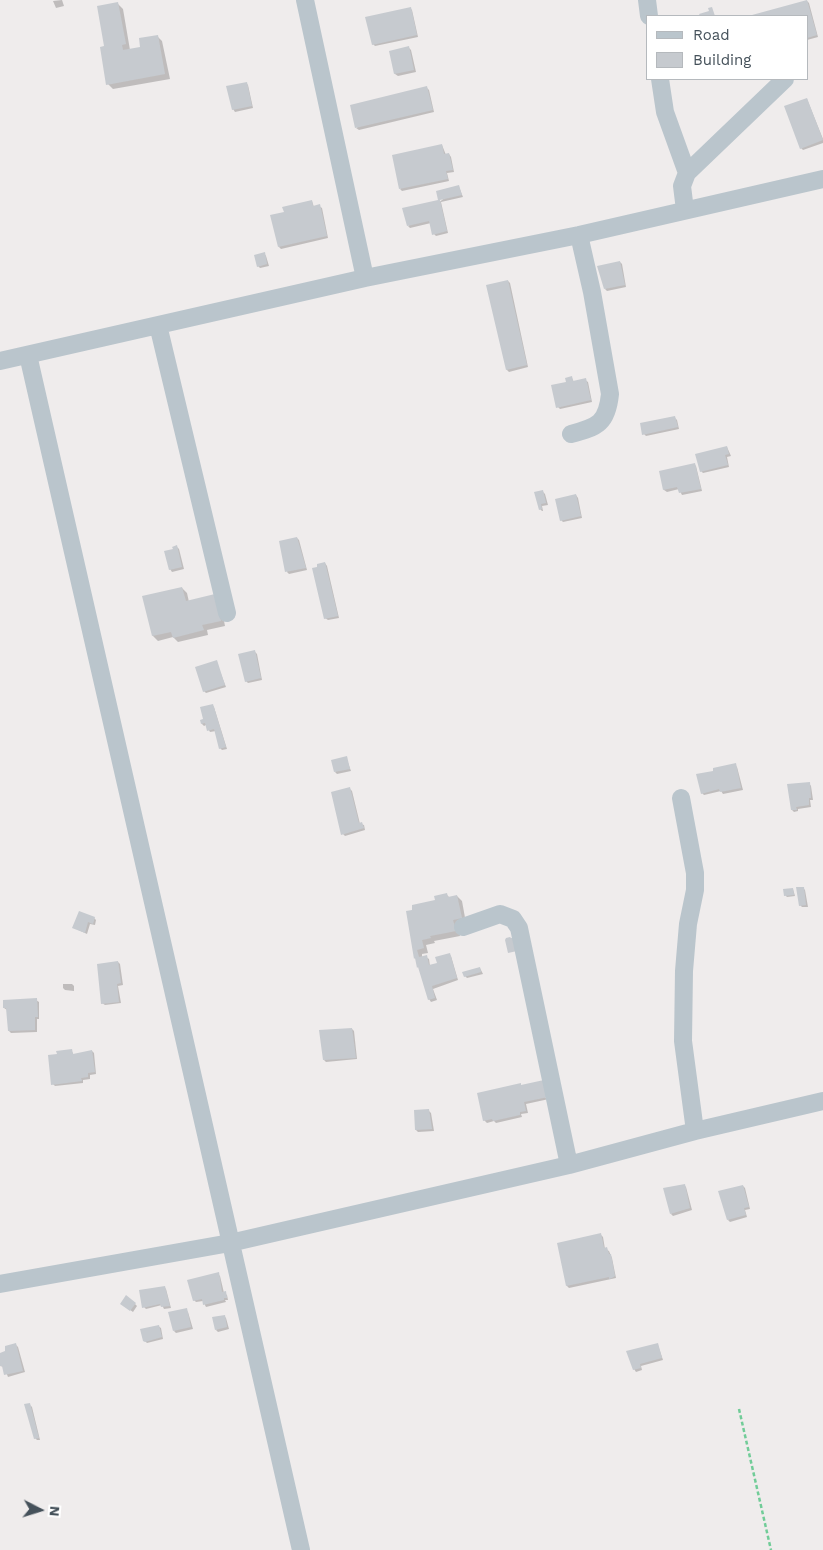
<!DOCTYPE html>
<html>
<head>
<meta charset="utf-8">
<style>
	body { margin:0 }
	#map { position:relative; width:823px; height:1550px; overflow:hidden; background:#efecec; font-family:"Work Sans",sans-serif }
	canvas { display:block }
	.legend { position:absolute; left:646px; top:15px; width:162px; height:65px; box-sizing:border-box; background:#fff; border:1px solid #b5b9bd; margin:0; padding:6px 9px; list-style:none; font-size:15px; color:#45515a }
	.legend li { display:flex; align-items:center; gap:10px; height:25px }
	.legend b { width:25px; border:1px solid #b5b9bd }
	.north { position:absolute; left:15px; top:1485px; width:50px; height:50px; -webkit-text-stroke:4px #fff; paint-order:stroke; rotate:95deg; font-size:14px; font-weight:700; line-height:20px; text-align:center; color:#45515a }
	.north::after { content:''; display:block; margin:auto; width:18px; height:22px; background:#45515a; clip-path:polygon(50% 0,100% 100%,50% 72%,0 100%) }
</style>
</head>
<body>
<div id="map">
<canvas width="823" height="1550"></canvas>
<ul class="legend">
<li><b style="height:6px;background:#bac5cc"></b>Road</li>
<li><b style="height:14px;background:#c6cacf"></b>Building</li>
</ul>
<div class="north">N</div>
</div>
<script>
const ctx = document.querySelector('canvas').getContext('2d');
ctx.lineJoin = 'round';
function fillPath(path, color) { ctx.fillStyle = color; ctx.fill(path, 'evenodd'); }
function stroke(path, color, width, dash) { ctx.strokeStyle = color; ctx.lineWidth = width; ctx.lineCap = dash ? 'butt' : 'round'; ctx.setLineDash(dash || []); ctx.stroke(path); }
const shadow = new Path2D(`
	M 62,0 L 64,6 L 56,8 L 53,1 Z
	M 807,1 L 809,3 L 818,37 L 807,40 L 807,16 L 754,16 Z
	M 118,4 L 123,9 L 130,50 L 142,48 L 157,36 L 162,41 L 170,79 L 113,89 L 108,84 L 105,47 Z
	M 410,8 L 412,10 L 418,37 L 375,46 L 373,44 Z
	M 409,48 L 411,50 L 416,72 L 398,76 L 395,74 L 390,52 Z
	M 246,83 L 248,85 L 253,108 L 235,112 L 233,109 Z
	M 427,88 L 429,90 L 434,112 L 359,130 L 356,128 Z
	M 807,99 L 823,139 L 823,143 L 803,150 L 801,148 Z
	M 442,145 L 446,155 L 449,154 L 451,157 L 454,172 L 447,173 L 449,181 L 402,191 L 400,189 Z
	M 459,187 L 463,197 L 441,202 L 448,233 L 436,236 L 434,234 L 431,223 L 410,228 L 408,226 Z
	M 312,201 L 314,207 L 319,206 L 322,208 L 328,238 L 281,249 L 279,247 L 285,213 Z
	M 264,253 L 266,256 L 269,266 L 260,268 L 258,266 Z
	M 620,262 L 622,264 L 626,287 L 607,291 L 605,289 Z
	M 508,281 L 510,283 L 528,367 L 509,372 L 507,370 L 487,286 Z
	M 572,378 L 574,382 L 585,380 L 588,382 L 592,402 L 560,409 L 558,407 L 567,383 Z
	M 675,418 L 677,420 L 679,429 L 646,436 L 644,434 Z
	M 727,447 L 731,456 L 727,457 L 729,467 L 703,473 L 701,471 Z
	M 694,464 L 696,466 L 702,491 L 682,495 L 679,489 L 667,492 L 664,490 L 660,472 Z
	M 543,492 L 545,494 L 548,505 L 542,506 L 543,511 L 542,511 L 540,509 Z
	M 576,495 L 578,498 L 582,518 L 563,522 L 561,520 Z
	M 297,538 L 299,540 L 307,570 L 289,574 L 287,572 Z
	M 177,547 L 179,549 L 184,569 L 172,572 L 170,569 L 174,550 Z
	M 325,563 L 327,566 L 339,618 L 328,620 L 325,618 Z
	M 182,588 L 187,593 L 189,602 L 220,601 L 225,626 L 207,630 L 208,635 L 178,642 L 173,637 L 158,641 L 153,636 L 144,597 Z
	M 255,652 L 257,654 L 262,680 L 248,683 L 246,681 Z
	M 216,661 L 226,687 L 206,693 L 204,691 Z
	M 212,705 L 214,707 L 227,749 L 222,750 L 220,748 L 216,731 L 210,732 L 206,725 L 204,726 L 202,724 L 201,721 L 205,720 Z
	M 346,757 L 351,771 L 337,774 L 335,772 Z
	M 735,765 L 737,767 L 743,790 L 723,794 L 721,791 L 704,795 L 702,793 Z
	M 809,783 L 811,786 L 813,800 L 810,800 L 811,807 L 798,809 L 798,811 L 794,812 L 792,810 Z
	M 350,789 L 352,791 L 360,824 L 364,825 L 365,830 L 345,836 L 343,834 Z
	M 803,888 L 805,890 L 808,907 L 802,907 L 800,905 Z
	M 793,889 L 795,896 L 787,897 L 785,895 Z
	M 446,894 L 450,898 L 457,896 L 462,901 L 466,923 L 458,924 L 460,936 L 434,941 L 435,943 L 426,945 L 428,953 L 422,954 L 422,958 L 426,957 L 429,959 L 430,966 L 439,964 L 449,954 L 451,956 L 458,980 L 433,989 L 437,1000 L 431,1002 L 429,999 L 417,960 L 415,958 L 408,912 L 436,901 Z
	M 94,918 L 96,920 L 95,925 L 90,924 L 87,934 L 74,928 Z
	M 118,962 L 120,964 L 123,985 L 118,986 L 121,1003 L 105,1005 L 102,1003 Z
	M 480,968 L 483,974 L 467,978 L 465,976 Z
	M 63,984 L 72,984 L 74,986 L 74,991 L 65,990 L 63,988 Z
	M 36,1000 L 39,1002 L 39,1019 L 37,1019 L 37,1032 L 11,1033 L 9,1031 L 7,1010 L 4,1008 Z
	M 352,1029 L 354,1031 L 357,1059 L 326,1062 L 324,1060 Z
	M 71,1050 L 74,1055 L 92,1051 L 94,1053 L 96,1074 L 90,1075 L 90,1079 L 83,1080 L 83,1083 L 55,1086 L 53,1084 Z
	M 521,1086 L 549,1099 L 526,1104 L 528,1113 L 521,1114 L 522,1117 L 496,1123 L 494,1121 L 487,1123 L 484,1120 Z
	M 428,1110 L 431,1113 L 434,1131 L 418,1132 L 416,1130 L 415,1111 Z
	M 684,1185 L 686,1187 L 692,1210 L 673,1216 L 671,1214 Z
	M 743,1186 L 745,1188 L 750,1209 L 745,1210 L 747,1217 L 730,1222 L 728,1220 Z
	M 601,1235 L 603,1237 L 605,1249 L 609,1251 L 612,1258 L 616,1278 L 569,1288 L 567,1286 L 558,1244 Z
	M 218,1274 L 220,1276 L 224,1293 L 227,1295 L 228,1300 L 225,1300 L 226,1302 L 206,1307 L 203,1301 L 196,1302 L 194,1300 Z
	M 164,1287 L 166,1289 L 171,1308 L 164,1309 L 162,1305 L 146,1309 L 144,1307 Z
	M 135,1304 L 137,1306 L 133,1312 L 123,1305 Z
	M 186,1310 L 188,1312 L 193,1329 L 176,1333 L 174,1331 Z
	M 224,1316 L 226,1318 L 229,1329 L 218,1332 L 216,1330 Z
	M 158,1326 L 161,1328 L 163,1339 L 147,1343 L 144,1340 Z
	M 16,1345 L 18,1347 L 25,1372 L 8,1377 L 4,1367 L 0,1366 L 0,1354 L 7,1352 Z
	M 658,1345 L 663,1360 L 641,1366 L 642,1370 L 636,1372 L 634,1369 Z
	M 30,1405 L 32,1407 L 40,1440 L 37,1440 L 35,1438 Z`);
const building = new Path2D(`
	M 807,0 L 817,35 L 807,38 L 807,16 L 752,16 L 752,15 Z
	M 118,2 L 126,44 L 122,45 L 123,50 L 140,47 L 139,38 L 158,35 L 165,74 L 106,85 L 100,47 L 104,46 L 97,6 Z
	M 411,7 L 417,35 L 372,45 L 365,17 Z
	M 712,7 L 715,16 L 700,16 L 699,14 L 709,11 L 708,8 Z
	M 409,46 L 414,70 L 394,74 L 389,51 Z
	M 247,82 L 252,106 L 232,110 L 226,86 Z
	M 427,86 L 433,110 L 355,128 L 350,105 Z
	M 807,98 L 823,140 L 800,149 L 784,106 Z
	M 442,144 L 444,154 L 449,153 L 453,170 L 446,171 L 448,179 L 399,189 L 392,155 Z
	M 459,185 L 462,195 L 440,200 L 447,231 L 432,235 L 429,221 L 407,226 L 402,208 L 438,200 L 436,191 Z
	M 312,200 L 313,206 L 320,204 L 327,236 L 278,247 L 270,215 L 284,212 L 282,207 Z
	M 265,252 L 267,264 L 257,267 L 254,255 Z
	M 620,261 L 625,285 L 604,289 L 597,266 Z
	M 508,280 L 527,365 L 506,370 L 486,285 Z
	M 572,376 L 573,381 L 586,378 L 591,400 L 556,408 L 551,385 L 566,382 L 565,378 Z
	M 675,416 L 678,427 L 642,435 L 640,423 Z
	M 727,446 L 729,454 L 725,455 L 728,465 L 700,472 L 695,454 Z
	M 695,463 L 701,489 L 679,493 L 677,487 L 663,490 L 659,471 Z
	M 543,490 L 546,503 L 541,504 L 542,509 L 539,510 L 534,492 Z
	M 576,494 L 581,516 L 560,521 L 555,499 Z
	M 297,537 L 306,568 L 285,572 L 279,541 Z
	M 177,545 L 182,567 L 169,570 L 164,551 L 173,549 L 172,547 Z
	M 325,562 L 338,616 L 324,619 L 312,568 L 317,567 L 317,564 Z
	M 182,587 L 186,601 L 215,594 L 221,621 L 202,625 L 204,630 L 173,638 L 171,632 L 152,636 L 142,596 Z
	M 255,650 L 261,678 L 245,682 L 238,654 Z
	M 217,660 L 225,685 L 203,692 L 195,667 Z
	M 213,704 L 226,747 L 219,749 L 214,729 L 207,731 L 205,723 L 201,724 L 200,720 L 203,719 L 200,707 Z
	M 347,756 L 350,769 L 334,772 L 331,760 Z
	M 736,763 L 741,788 L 720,792 L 719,789 L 701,794 L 696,774 L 713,771 L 713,768 Z
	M 810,782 L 811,798 L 809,798 L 809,805 L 796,807 L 797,810 L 791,810 L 787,784 Z
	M 350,787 L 359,823 L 362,822 L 364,828 L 341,835 L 331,792 Z
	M 796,887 L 804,887 L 806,905 L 799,906 Z
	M 793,888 L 794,895 L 784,896 L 783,889 Z
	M 447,893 L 448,897 L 457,895 L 462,918 L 453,920 L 456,931 L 430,936 L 431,938 L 422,940 L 424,948 L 417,950 L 419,957 L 427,955 L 429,965 L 437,963 L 435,957 L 450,953 L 457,978 L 432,986 L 435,998 L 428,1000 L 418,967 L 417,968 L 415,958 L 414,959 L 406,911 L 412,910 L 412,905 L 435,900 L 434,896 Z
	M 79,911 L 95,917 L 93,924 L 88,922 L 85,933 L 72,928 Z
	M 510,937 L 511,938 L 514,938 L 517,951 L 508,953 L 505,940 L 506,938 Z
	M 118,961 L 121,983 L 117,984 L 119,1002 L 101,1004 L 97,964 Z
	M 480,967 L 481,972 L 464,977 L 462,972 Z
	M 37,998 L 38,1017 L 35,1017 L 35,1030 L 8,1031 L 6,1008 L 3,1008 L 3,1000 Z
	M 352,1028 L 356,1058 L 323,1060 L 319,1030 Z
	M 72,1049 L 73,1054 L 92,1050 L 95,1072 L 88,1073 L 88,1077 L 81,1078 L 82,1081 L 51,1085 L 48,1055 L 57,1054 L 56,1051 Z
	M 544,1080 L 548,1097 L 524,1102 L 526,1111 L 520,1112 L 520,1115 L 493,1121 L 492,1119 L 483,1121 L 477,1093 L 521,1083 L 521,1085 Z
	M 429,1109 L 432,1129 L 415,1130 L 414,1110 Z
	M 685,1184 L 690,1208 L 670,1214 L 663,1188 Z
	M 743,1185 L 749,1207 L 744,1208 L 746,1215 L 727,1220 L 718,1191 Z
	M 601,1233 L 604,1248 L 607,1247 L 609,1254 L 611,1254 L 615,1276 L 612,1278 L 609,1279 L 609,1277 L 566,1286 L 557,1243 Z
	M 219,1272 L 222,1292 L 226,1291 L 227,1298 L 224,1298 L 224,1300 L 203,1305 L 202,1299 L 193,1301 L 187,1280 Z
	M 165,1286 L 170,1306 L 161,1307 L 160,1304 L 142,1308 L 139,1290 Z
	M 126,1295 L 136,1303 L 130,1311 L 120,1304 Z
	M 187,1308 L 191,1327 L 173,1331 L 168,1312 Z
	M 225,1315 L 227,1327 L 215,1330 L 212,1317 Z
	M 159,1325 L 162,1337 L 145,1342 L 143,1341 L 140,1329 Z
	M 16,1343 L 23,1371 L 4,1375 L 2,1366 L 0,1366 L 0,1353 L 5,1351 L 5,1346 Z
	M 658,1343 L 662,1358 L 640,1364 L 641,1368 L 633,1370 L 626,1351 Z
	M 30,1403 L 39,1438 L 34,1439 L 24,1404 Z`);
const path = new Path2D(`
	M 739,1409 L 771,1550`);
const minor = new Path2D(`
	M 305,0 L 365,278
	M 647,0 L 649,16
	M 660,79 L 665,112 L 687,173
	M 685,210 L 682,186 L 687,173 L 785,79
	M 158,325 L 227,613
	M 28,355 L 301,1550
	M 0,361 L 365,278 L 579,235 L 823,179
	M 571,434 C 598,427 607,423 610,394 L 592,292 L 579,235
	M 681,798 L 695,873 L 695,890 L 688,924 L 684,971 L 683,1041 L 695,1131
	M 463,927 L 500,914 L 513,919 L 519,928 L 569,1165
	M 0,1284 L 230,1243 L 569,1165 L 695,1131 L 823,1101`);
fillPath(shadow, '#0003');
fillPath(building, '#c6cacf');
stroke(path, '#71cc98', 2.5, [4, 2.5]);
stroke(minor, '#bac5cc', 18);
</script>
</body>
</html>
